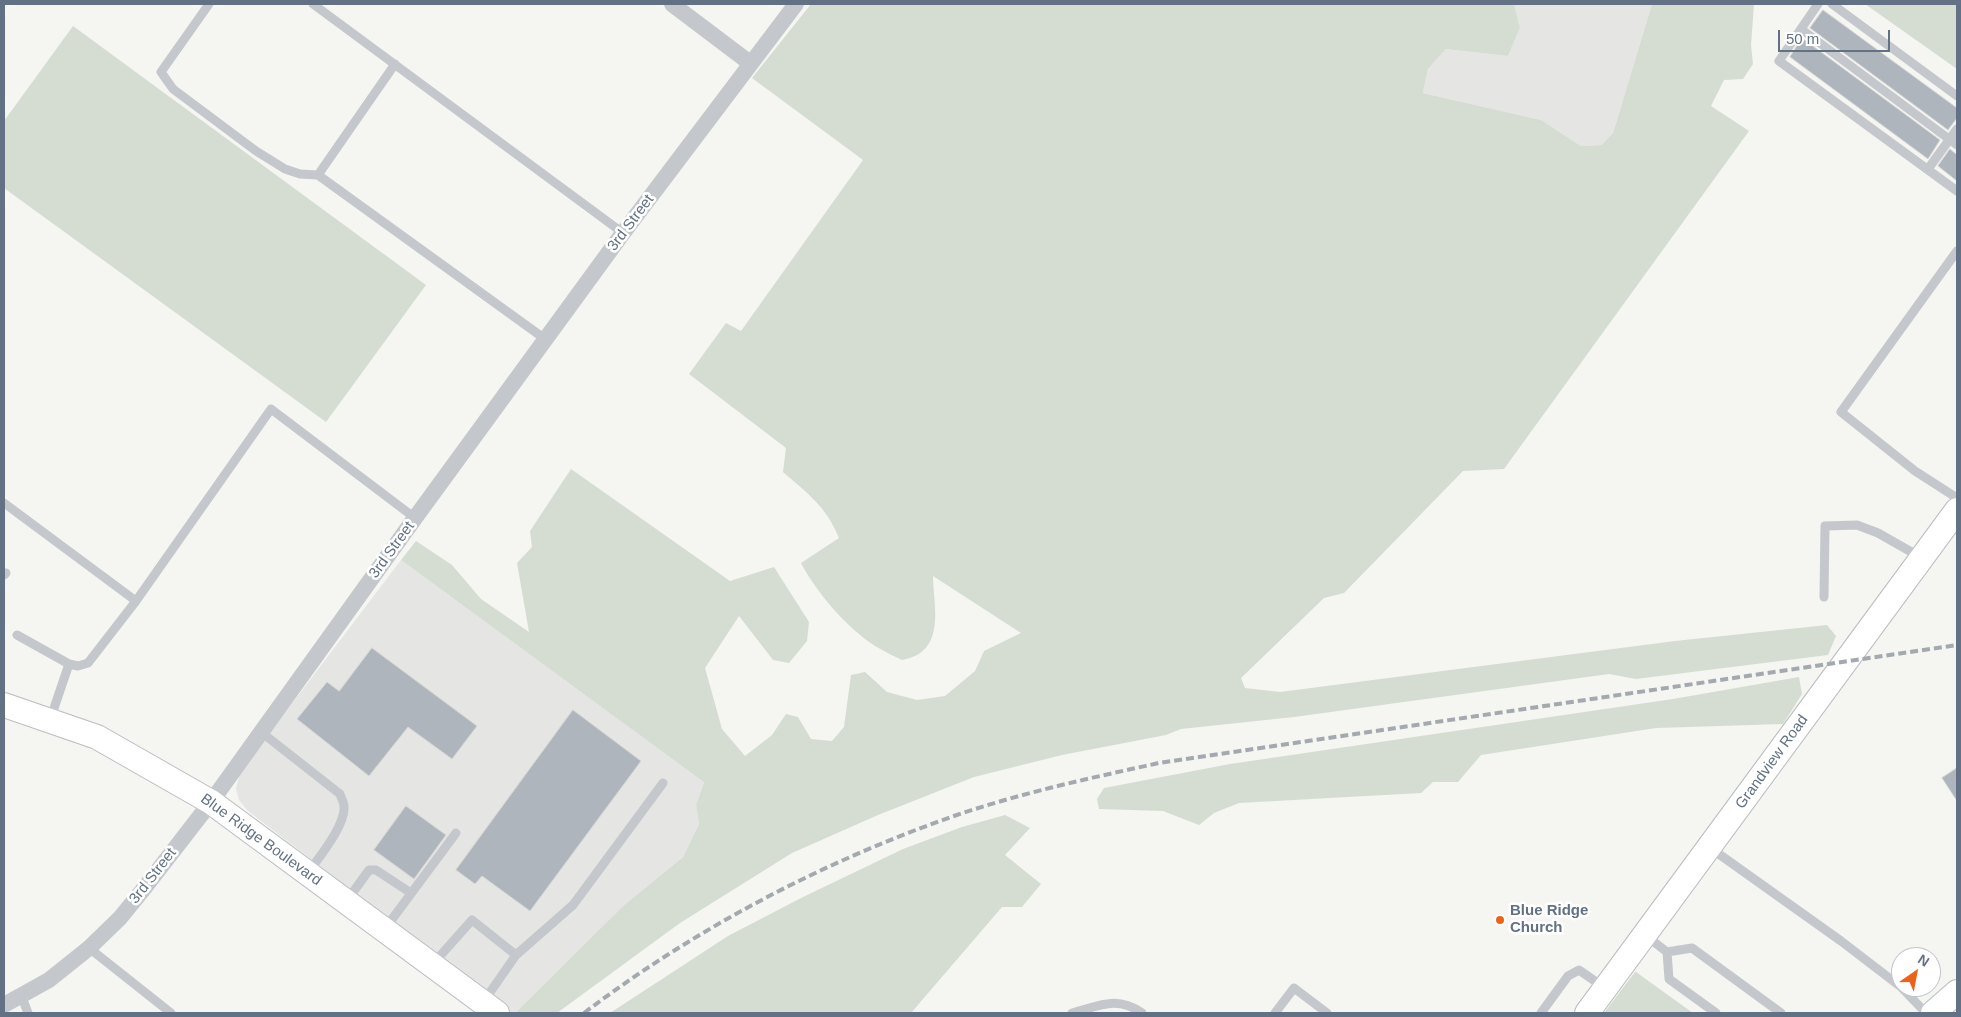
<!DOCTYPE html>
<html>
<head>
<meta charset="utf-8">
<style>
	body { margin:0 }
	#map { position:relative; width:1961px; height:1017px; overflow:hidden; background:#f5f5f1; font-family:Helvetica,sans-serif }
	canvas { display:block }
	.frame { position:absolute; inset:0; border:5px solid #627184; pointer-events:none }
	.north { position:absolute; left:1891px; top:947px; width:50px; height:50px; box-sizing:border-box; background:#fff; border:1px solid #c0c6ce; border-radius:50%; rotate:33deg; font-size:14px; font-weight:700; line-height:20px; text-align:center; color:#627184 }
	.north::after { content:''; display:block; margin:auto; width:18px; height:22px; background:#ec621a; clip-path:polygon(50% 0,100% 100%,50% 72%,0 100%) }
	.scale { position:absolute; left:1778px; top:30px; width:112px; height:22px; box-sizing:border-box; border:2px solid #627184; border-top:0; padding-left:6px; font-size:15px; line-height:18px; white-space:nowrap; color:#627184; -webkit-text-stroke:4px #fff; paint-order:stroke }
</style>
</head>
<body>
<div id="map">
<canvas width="1961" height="1017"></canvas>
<div class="frame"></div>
<div class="north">N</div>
<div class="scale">50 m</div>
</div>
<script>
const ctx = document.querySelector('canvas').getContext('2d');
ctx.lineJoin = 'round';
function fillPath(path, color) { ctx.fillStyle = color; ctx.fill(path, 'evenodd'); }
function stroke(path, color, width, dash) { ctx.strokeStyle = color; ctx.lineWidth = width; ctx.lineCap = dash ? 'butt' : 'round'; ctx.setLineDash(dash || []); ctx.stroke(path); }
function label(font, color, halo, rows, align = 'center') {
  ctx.font = font + ' Helvetica,sans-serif'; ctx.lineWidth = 5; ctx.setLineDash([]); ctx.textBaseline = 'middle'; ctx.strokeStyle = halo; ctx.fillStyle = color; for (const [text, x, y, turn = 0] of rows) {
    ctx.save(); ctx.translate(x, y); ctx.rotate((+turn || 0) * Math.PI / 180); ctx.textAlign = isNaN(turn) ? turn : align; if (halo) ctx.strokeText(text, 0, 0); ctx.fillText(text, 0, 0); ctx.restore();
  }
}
const built = new Path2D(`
	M 1514,4 L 1652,4 L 1613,133 L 1601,145 L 1581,146 L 1541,120 L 1423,93 L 1428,69 L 1446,49 L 1508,56 L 1520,28 Z
	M 401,560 L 704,781 L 696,805 L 699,824 L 683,857 L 623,906 L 515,1013 L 511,1013 L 248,811 L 239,800 L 236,789 L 240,772 Z`);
const green = new Path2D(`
	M 811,4 L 1514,4 L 1520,28 L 1508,56 L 1446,49 L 1428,69 L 1423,93 L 1541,120 L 1581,146 L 1601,145 L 1613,133 L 1652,4 L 1754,4 L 1751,45 L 1753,64 L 1743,79 L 1724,80 L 1711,106 L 1749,131 L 1504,469 L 1463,471 L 1344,593 L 1324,598 L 1241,678 L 1245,688 L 1280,692 L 1675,641 L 1827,625 L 1836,636 L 1828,655 L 1636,679 L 1609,674 L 1294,717 L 1181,729 L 1166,735 L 1062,755 L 974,777 L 878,815 L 792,853 L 680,923 L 557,1013 L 515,1013 L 623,906 L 683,857 L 699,824 L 696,805 L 704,782 L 401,560 L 416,541 L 452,565 L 481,599 L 529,632 L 517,563 L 532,547 L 530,531 L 571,469 L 730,581 L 774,567 L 809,622 L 807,641 L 789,663 L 773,660 L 739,616 L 705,668 L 722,729 L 745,756 L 772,735 L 786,714 L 798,717 L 811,739 L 832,741 L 844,727 L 851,675 L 865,672 L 887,692 L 917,700 L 945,696 L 975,671 L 984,651 L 1021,633 L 933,576 C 933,601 944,640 917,655 C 913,657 907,659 902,660 C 893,656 884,651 875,646 C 846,627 817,593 801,563 L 839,538 C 826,506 808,494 783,472 L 786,448 L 689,374 L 726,323 L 741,331 L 863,160 L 752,78 Z
	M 1865,4 L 1957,4 L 1957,69 Z
	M 73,26 L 426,285 L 326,422 L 4,188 L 4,121 Z
	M 1799,677 L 1802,694 L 1783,724 L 1656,728 L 1481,755 L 1458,782 L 1433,782 L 1421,793 L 1239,803 L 1214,813 L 1199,825 L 1163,811 L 1099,809 L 1097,799 L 1104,788 L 1230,764 L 1673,699 Z
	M 1005,815 L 1030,828 L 1005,855 L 1041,884 L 1022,907 L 1002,907 L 911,1013 L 610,1013 L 728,936 L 801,898 L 903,849 L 962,827 Z
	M 1635,972 L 1636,972 L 1693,1013 L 1604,1013 Z`);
const building = new Path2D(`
	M 1823,10 L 1957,108 L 1957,118 L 1948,130 L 1810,28 Z
	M 1802,38 L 1940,140 L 1928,159 L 1790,57 Z
	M 1950,149 L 1957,155 L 1957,181 L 1938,166 Z
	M 372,648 L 477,726 L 452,759 L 408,727 L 369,776 L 297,719 L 327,682 L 339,691 Z
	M 573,710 L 641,761 L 530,911 L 482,876 L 475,884 L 456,870 Z
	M 1957,768 L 1957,801 L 1942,778 Z
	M 406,806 L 446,835 L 414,879 L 374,850 Z`);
const lane = new Path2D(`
	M 209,4 L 161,72 L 173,89 L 256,151 L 285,169 L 300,174 L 318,175
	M 313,4 L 623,233
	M 1818,4 L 1779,61 L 1957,191
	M 1832,4 L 1957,96
	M 1801,29 L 1957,145
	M 395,64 L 318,175 L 545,339
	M 1928,169 L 1957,129
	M 1957,251 L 1841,412 L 1915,471 L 1957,498
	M 4,503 L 136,601
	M 4,575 L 6,573
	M 1824,597 L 1825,526 L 1857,525 L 1878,533 L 1922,558
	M 17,635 L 69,664 L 78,666 L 88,663 L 136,601 L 271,409 L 415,518
	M 50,720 L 69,664
	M 261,732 L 340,794 C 341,798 344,802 344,806 C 346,825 319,857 308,873
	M 1709,847 L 1841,941 L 1901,987
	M 346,902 L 369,870 L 376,870 L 411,893
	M 384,930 L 456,833
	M 1645,935 L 1667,952 L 1692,948 L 1781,1013
	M 89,948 L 171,1013
	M 1667,952 L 1669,979 L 1716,1013
	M 516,955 L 573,905 L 663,783
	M 432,965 L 472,920 L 516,955 L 484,1001
	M 1901,987 L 1926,1013
	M 21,995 L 28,1013
	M 1072,1013 C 1099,1006 1117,995 1142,1013
	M 1275,1013 L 1294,988 L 1327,1013
	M 1541,1013 L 1568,976 L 1579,970 L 1605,988`);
const street = new Path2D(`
	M 672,4 L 750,63
	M 4,1005 L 49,980 L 89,948 L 120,918 L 142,891 L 211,802 L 415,518 L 623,233 L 796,4`);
const secondary = new Path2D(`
	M 4,705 L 97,737 L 211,802 L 497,1013
	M 1587,1013 L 1957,510
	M 1933,1013 L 1957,992`);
const rail = new Path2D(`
	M 584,1013 C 695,929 822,862 954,816 C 1021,793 1090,778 1159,763 L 1957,645`);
const markers = [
	[1500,920,5,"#ec621a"]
];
const streetNames = [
	["3rd Street",631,223,-53],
	["3rd Street",392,550,-54],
	["Grandview Road",1772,762,-54],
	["Blue Ridge Boulevard",261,840,36],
	["3rd Street",153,876,-52]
];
const poiNames = [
	["Blue Ridge",1510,911],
	["Church",1510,928]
];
fillPath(built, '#e5e6e4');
fillPath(green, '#d5ddd2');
fillPath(building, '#afb5bc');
stroke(building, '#d6d6d4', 1);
stroke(secondary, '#b9bcc1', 26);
stroke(lane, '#c4c7cb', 9);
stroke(street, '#c4c7cb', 16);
stroke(secondary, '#fff', 24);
stroke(rail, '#a4a9b0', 4, [8, 4]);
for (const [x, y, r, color] of markers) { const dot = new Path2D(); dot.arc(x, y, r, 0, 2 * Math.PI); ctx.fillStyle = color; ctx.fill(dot); stroke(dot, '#fff', 2); }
label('15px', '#627184', '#fff', streetNames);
label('bold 15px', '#627184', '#fff', poiNames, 'left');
</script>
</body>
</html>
